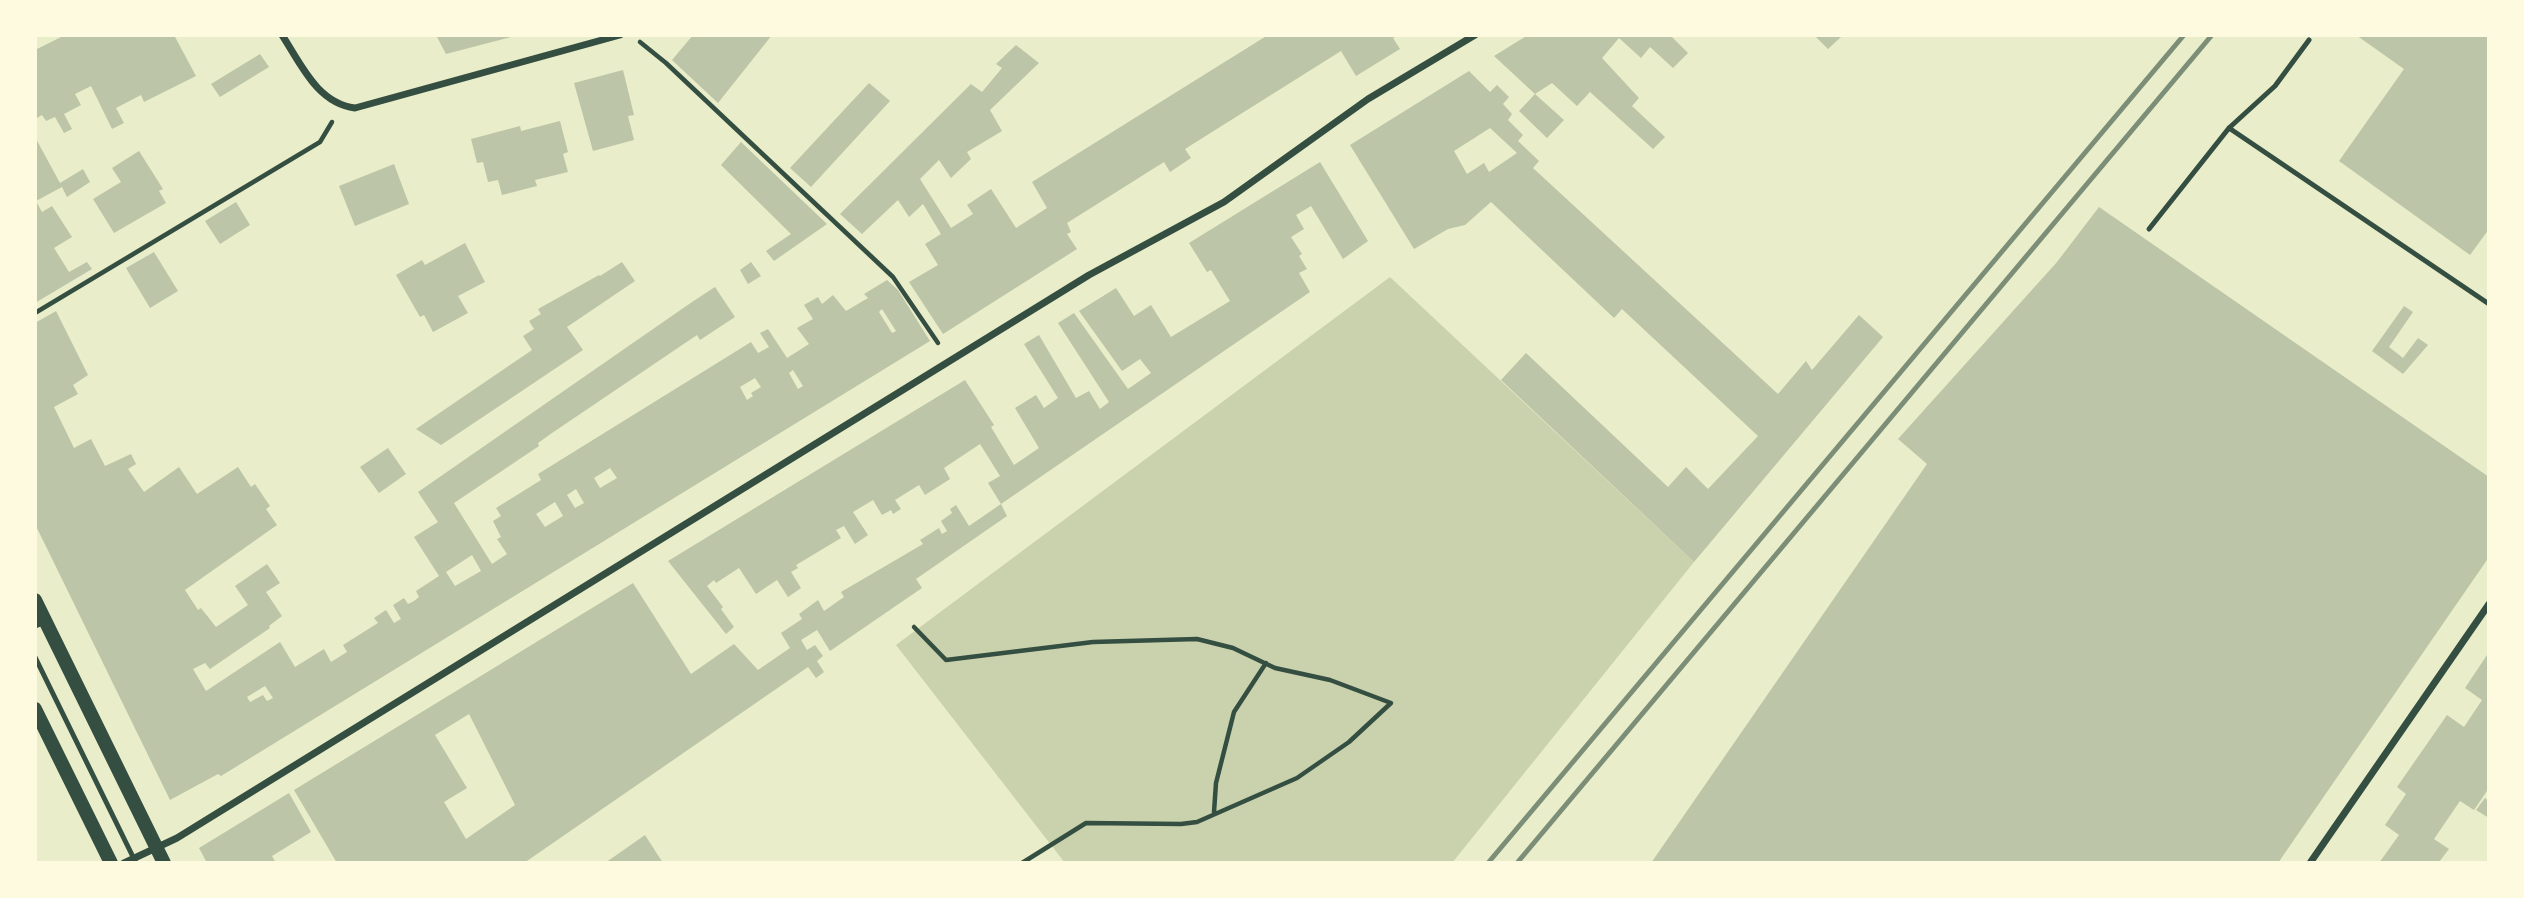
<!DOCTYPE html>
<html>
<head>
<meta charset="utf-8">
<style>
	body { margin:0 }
	#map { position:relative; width:2524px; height:898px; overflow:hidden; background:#e9edc9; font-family:"DejaVu Sans",sans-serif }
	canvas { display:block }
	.frame { position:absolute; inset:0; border:37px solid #fefae0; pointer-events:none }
</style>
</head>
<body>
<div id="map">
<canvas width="2524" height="898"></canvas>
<div class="frame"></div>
</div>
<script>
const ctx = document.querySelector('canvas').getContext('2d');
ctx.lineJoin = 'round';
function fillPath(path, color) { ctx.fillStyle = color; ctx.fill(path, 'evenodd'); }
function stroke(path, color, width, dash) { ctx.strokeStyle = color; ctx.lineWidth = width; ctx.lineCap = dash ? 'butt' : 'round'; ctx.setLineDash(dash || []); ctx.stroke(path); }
const green = new Path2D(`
	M 1390,277 L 1694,562 L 1452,863 L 1065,863 L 896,645 Z`);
const building = new Path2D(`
	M 65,35 L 174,35 L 196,76 L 144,102 L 141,95 L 116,108 L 124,123 L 112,129 L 91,86 L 75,94 L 81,105 L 64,114 L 72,129 L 64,133 L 55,117 L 46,121 L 42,115 L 35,119 L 35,50 Z
	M 436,35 L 515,35 L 515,36 L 446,54 Z
	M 693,35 L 772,35 L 718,103 L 672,60 Z
	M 1268,35 L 1399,35 L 1393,38 L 1400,49 L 1356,76 L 1341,51 L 1185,149 L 1191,158 L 1170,172 L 1164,162 L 1067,223 L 1071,232 L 1067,234 L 1077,249 L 943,334 L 909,282 L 938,265 L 925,244 L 941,234 L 923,204 L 909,217 L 898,200 L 862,234 L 840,214 L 971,84 L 982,92 L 1002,68 L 996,64 L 1016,45 L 1039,63 L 990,110 L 1002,131 L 967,152 L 971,159 L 951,178 L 939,160 L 920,179 L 951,228 L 973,214 L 967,205 L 991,189 L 1016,228 L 1047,208 L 1032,182 Z
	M 1528,35 L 1670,35 L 1688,53 L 1673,68 L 1650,47 L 1641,58 L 1619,38 L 1602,58 L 1639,98 L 1632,106 L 1665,137 L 1653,149 L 1590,92 L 1577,106 L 1552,83 L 1535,94 L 1494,56 Z
	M 1814,35 L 1839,35 L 1841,37 L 1828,49 Z
	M 2356,35 L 2489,35 L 2489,229 L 2470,255 L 2339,161 L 2404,69 Z
	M 260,54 L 269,67 L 220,97 L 211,84 Z
	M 623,70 L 634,115 L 628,116 L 634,140 L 593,151 L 574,83 Z
	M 1469,71 L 1490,92 L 1497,85 L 1509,97 L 1503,104 L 1512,114 L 1508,120 L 1523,135 L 1518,141 L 1539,161 L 1533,168 L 1778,394 L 1806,361 L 1812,370 L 1859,315 L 1883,337 L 1694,562 L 1501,380 L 1526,353 L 1668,487 L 1686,467 L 1708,489 L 1758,436 L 1622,309 L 1614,318 L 1491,202 L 1465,225 L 1448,229 L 1414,249 L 1350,145 ZM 1490,128 L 1517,153 L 1489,172 L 1484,163 L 1467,174 L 1454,151 Z
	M 869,83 L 890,101 L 811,187 L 790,168 Z
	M 1535,94 L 1564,120 L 1547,138 L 1519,111 Z
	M 560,121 L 568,152 L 563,154 L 568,172 L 535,180 L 537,186 L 502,195 L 498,180 L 488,182 L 483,162 L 477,163 L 471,139 L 520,126 L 521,131 Z
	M 35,137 L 60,183 L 83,169 L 90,182 L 67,197 L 62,187 L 36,201 L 42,212 L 52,206 L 72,237 L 54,248 L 69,272 L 87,262 L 92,269 L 35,303 Z
	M 741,142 L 827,224 L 774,261 L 766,251 L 791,234 L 721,165 Z
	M 139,151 L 163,189 L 159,191 L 166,203 L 114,233 L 93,199 L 121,182 L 112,168 Z
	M 1320,162 L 1368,241 L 1343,259 L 1311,206 L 1296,215 L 1304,229 L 1291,237 L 1302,254 L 1299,256 L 1307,269 L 1299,273 L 1310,292 L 1001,504 L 988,483 L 1000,476 L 980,444 L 944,468 L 950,479 L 925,495 L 919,485 L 895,500 L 901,509 L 893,514 L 891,510 L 882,515 L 873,500 L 853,512 L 868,535 L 855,544 L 844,526 L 836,530 L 841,538 L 796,565 L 798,568 L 791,572 L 801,588 L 788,597 L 777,580 L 756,594 L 739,568 L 716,583 L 714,580 L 707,586 L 723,607 L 721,609 L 734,627 L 726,634 L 668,561 L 965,380 L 994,425 L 991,427 L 1014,465 L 1039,448 L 1015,408 L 1036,395 L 1044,408 L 1058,398 L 1024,344 L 1039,335 L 1076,398 L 1089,391 L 1100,409 L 1109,402 L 1058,323 L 1074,313 L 1128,389 L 1151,373 L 1140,359 L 1122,371 L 1079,311 L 1116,288 L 1134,316 L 1151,305 L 1171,337 L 1230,301 L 1211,270 L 1207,272 L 1189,243 Z
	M 394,164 L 409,204 L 355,226 L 339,186 Z
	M 236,202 L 250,225 L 220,244 L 205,221 Z
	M 2099,207 L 2489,477 L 2489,557 L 2278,863 L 1651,863 L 1927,464 L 1898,439 L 2057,262 Z
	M 465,243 L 485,282 L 458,296 L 468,313 L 433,332 L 424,315 L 420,317 L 396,275 L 422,260 L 425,265 Z
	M 154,252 L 178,291 L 150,308 L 126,268 Z
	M 622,262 L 635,281 L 567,327 L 583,350 L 441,445 L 416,429 L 532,350 L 523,336 L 534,329 L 529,321 L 541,314 L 538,309 L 599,275 L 600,276 Z
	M 751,262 L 761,276 L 748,284 L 740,270 Z
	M 887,280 L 898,290 L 930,341 L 221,776 L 218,774 L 170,800 L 35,524 L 35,323 L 56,311 L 88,375 L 73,385 L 78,394 L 54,407 L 74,448 L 91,439 L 105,466 L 131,454 L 136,464 L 128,469 L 144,492 L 179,467 L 197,494 L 238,467 L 251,487 L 255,484 L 270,506 L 266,509 L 277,525 L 185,590 L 198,610 L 201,608 L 216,627 L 248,605 L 235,586 L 267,564 L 280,583 L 266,592 L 282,616 L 269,626 L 270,628 L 210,669 L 205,663 L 193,669 L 206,691 L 280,642 L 295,667 L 324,649 L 331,662 L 347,652 L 343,645 L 378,623 L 374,618 L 386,610 L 394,623 L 401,619 L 393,605 L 404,598 L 408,604 L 414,601 L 419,597 L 416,591 L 439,576 L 414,537 L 438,522 L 418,492 L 692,302 L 715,287 L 735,317 L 700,340 L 697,335 L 552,433 L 538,443 L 539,446 L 454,503 L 492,564 L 507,554 L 497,539 L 501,537 L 493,521 L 501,516 L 496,508 L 541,480 L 538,474 L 751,342 L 758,353 L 769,347 L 760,333 L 768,329 L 787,358 L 809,344 L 797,328 L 813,319 L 804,305 L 818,297 L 822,304 L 833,295 L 846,311 L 868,298 L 864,294 ZM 882,309 L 896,331 L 892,333 L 879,312 ZM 793,370 L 803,386 L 798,389 L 789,373 ZM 755,378 L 761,387 L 751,393 L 753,396 L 747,400 L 740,387 ZM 610,468 L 617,478 L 600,488 L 594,478 ZM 576,489 L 584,503 L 575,508 L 567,495 ZM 555,502 L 563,516 L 545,527 L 536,514 ZM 472,555 L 481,571 L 455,586 L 446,572 ZM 265,686 L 273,698 L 267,701 L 263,695 L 250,702 L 247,697 Z
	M 2404,306 L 2413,312 L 2389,347 L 2403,358 L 2418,338 L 2428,345 L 2403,374 L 2372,351 Z
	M 388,448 L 406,474 L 379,493 L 360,467 Z
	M 1001,504 L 1007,516 L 916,579 L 922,588 L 830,651 L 817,630 L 801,640 L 807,650 L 815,645 L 823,656 L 817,661 L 824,672 L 816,678 L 808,667 L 524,863 L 337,863 L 294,790 L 633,583 L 691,674 L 734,644 L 758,670 L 790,648 L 781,633 L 802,619 L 799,614 L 818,600 L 824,611 L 844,597 L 841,592 L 923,544 L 920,540 L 939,528 L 942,534 L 947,531 L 941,521 L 952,513 L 950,509 L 956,505 L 969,526 ZM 469,714 L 515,805 L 466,839 L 444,802 L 467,788 L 435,735 Z
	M 2489,652 L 2489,788 L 2474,810 L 2460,801 L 2434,839 L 2449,849 L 2439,862 L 2379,863 L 2399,835 L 2385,825 L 2406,794 L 2397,787 L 2447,715 L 2464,727 L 2482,700 L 2465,688 Z
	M 289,793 L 311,832 L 272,856 L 276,863 L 207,863 L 199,848 Z
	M 2485,798 L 2489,801 L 2489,818 L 2476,810 Z
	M 645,835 L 663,863 L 605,863 Z`);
const path = new Path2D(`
	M 640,42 L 666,63 L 893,277 L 938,343
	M 35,313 L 320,142 L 332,122
	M 914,627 L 946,660 L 1093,642 L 1197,639 L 1233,648 L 1275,668 L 1330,680 L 1391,703 L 1349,742 L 1297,778 L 1197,822 L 1181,824 L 1086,823 L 1022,863
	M 1214,812 L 1216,783 L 1234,712 L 1266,663`);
const service = new Path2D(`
	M 2229,128 L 2489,304
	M 2149,229 L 2229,128 L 2275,86 L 2309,40
	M 35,657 L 136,863`);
const minor = new Path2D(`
	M 282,35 C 301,64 317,103 355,108 L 620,35
	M 35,625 L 45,621
	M 124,863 L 177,838 L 1089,275 L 1224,202 L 1368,99 L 1475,35
	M 2310,863 L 2489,604`);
const secondary = new Path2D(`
	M 35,600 L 164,863
	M 35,709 L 111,863`);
const rail = new Path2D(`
	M 1488,863 L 2184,35
	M 1517,863 L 2212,35`);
fillPath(green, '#cad2ad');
fillPath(building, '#bcc5a7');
stroke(path, '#344e41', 4.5);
stroke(service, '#344e41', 5);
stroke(minor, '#344e41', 7);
stroke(secondary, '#344e41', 14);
stroke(rail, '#7c8e77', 5);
</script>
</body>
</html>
